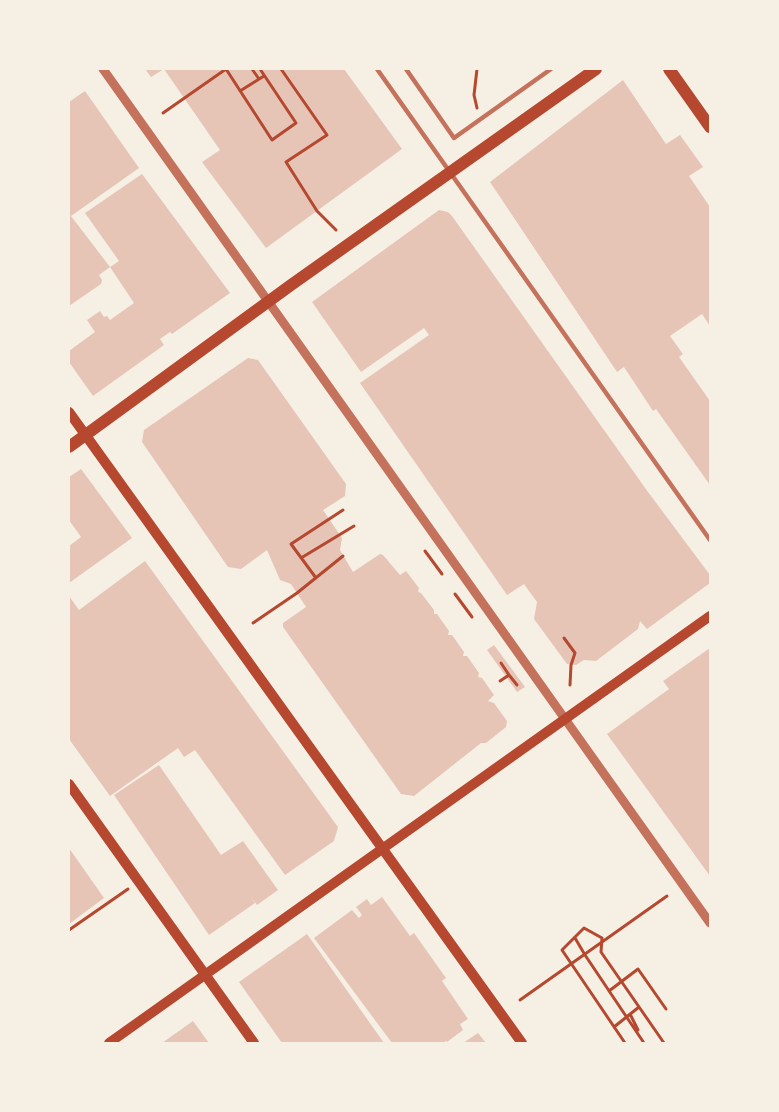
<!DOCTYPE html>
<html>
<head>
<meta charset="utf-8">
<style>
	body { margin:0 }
	#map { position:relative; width:779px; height:1112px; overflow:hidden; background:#f6efe4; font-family:"Space Grotesk",sans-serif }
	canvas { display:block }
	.frame { position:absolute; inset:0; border:70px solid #f6efe4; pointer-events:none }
</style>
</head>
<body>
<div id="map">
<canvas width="779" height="1112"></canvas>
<div class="frame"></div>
</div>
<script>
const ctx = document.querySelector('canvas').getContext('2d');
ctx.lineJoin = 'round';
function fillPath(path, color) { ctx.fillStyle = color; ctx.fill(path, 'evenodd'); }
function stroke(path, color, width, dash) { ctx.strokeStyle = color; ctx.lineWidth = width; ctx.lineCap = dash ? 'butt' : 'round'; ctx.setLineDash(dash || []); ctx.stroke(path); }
const building = new Path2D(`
	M 145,69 L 164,69 L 151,77 Z
	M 164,69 L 344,69 L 402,149 L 266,248 L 202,162 L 220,150 Z
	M 623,80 L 666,144 L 680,135 L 703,167 L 689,176 L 710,207 L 710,326 L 702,314 L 670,336 L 683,354 L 679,357 L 710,401 L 710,485 L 656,409 L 653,411 L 624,367 L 617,372 L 490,182 Z
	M 85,91 L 139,168 L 71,216 L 110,267 L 99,275 L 102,280 L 101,284 L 69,306 L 69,102 Z
	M 142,174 L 230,293 L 172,334 L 170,332 L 160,339 L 164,345 L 93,396 L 69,362 L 69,351 L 95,332 L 87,320 L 100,311 L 104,317 L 107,316 L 110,320 L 134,303 L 110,267 L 119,261 L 85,213 Z
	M 439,210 L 448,212 L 452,216 L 648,492 L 710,575 L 710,583 L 647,629 L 640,621 L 638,629 L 596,661 L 584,660 L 576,665 L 567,664 L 534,619 L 537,602 L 524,584 L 507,595 L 360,383 L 429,335 L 424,328 L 361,372 L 312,302 Z
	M 248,358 L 258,360 L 346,484 L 345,496 L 323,510 L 342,538 L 340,550 L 353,572 L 380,554 L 383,555 L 400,575 L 406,571 L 419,588 L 418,592 L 421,593 L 434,610 L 434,614 L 437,614 L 449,631 L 448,635 L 452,635 L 464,652 L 463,656 L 467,656 L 479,673 L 478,677 L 482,678 L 494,695 L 488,701 L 494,703 L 507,721 L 506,727 L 486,743 L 481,743 L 414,796 L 401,794 L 283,627 L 283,623 L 306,607 L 291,584 L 280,580 L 267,550 L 241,569 L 228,567 L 142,442 L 144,430 Z
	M 81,469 L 132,538 L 69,583 L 69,546 L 81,537 L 69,520 L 69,477 Z
	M 145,561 L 338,827 L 334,841 L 285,875 L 195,750 L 184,757 L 178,748 L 110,796 L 69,739 L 69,596 L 79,610 Z
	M 494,645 L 525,687 L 517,692 L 487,650 Z
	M 710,648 L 710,876 L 607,734 L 669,689 L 663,681 Z
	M 159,765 L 221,855 L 243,841 L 278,890 L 257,905 L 250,895 L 255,903 L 209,935 L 114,795 Z
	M 69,848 L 104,898 L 69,924 Z
	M 382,897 L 410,936 L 414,933 L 446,978 L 442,981 L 468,1019 L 460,1024 L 463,1030 L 447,1042 L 446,1041 L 443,1043 L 392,1043 L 314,938 L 352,910 L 359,918 L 362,915 L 356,907 L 367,899 L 371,905 Z
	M 307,934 L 384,1043 L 282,1043 L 239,982 Z
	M 193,1021 L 209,1043 L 162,1043 Z
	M 478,1033 L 486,1043 L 463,1043 Z`);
const path = new Path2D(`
	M 226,69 L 272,140 L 296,123 L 260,69
	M 252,69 L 259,79
	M 281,69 L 327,135 L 286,162 L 317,211 L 336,230
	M 477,69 L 474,95 L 477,108
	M 240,91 L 264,76
	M 163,113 L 226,69
	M 425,551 L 442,574
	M 301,558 L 354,526
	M 316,578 L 291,544 L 343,510
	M 455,594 L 472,617
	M 253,623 L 297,593 L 343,556
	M 564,638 L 575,653 L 571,665 L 570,685
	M 501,663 L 509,675
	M 500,681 L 509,675 L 517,685
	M 69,930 L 128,889
	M 575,938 L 585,955 L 644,1043
	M 609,991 L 638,969 L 666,1009
	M 520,1000 L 667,896
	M 630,1014 L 638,1030
	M 614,1027 L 639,1007
	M 625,1043 L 562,950 L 584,928 L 602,938 L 601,952 L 664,1043`);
const pedestrian = new Path2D(`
	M 377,69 L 710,540
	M 406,69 L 454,138 L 551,69`);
const tertiary = new Path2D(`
	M 103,69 L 710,923`);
const secondary = new Path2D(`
	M 69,412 L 522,1043
	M 69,784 L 254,1043
	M 109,1043 L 710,616`);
const primary = new Path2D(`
	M 669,69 L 710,127
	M 69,447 L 291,285 L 596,69`);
fillPath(building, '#e6c5b7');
stroke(path, '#b5482f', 3);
stroke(pedestrian, '#c5725c', 4.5);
stroke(tertiary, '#c5725c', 9);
stroke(secondary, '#b5482f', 10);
stroke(primary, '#b5482f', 12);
</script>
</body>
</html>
